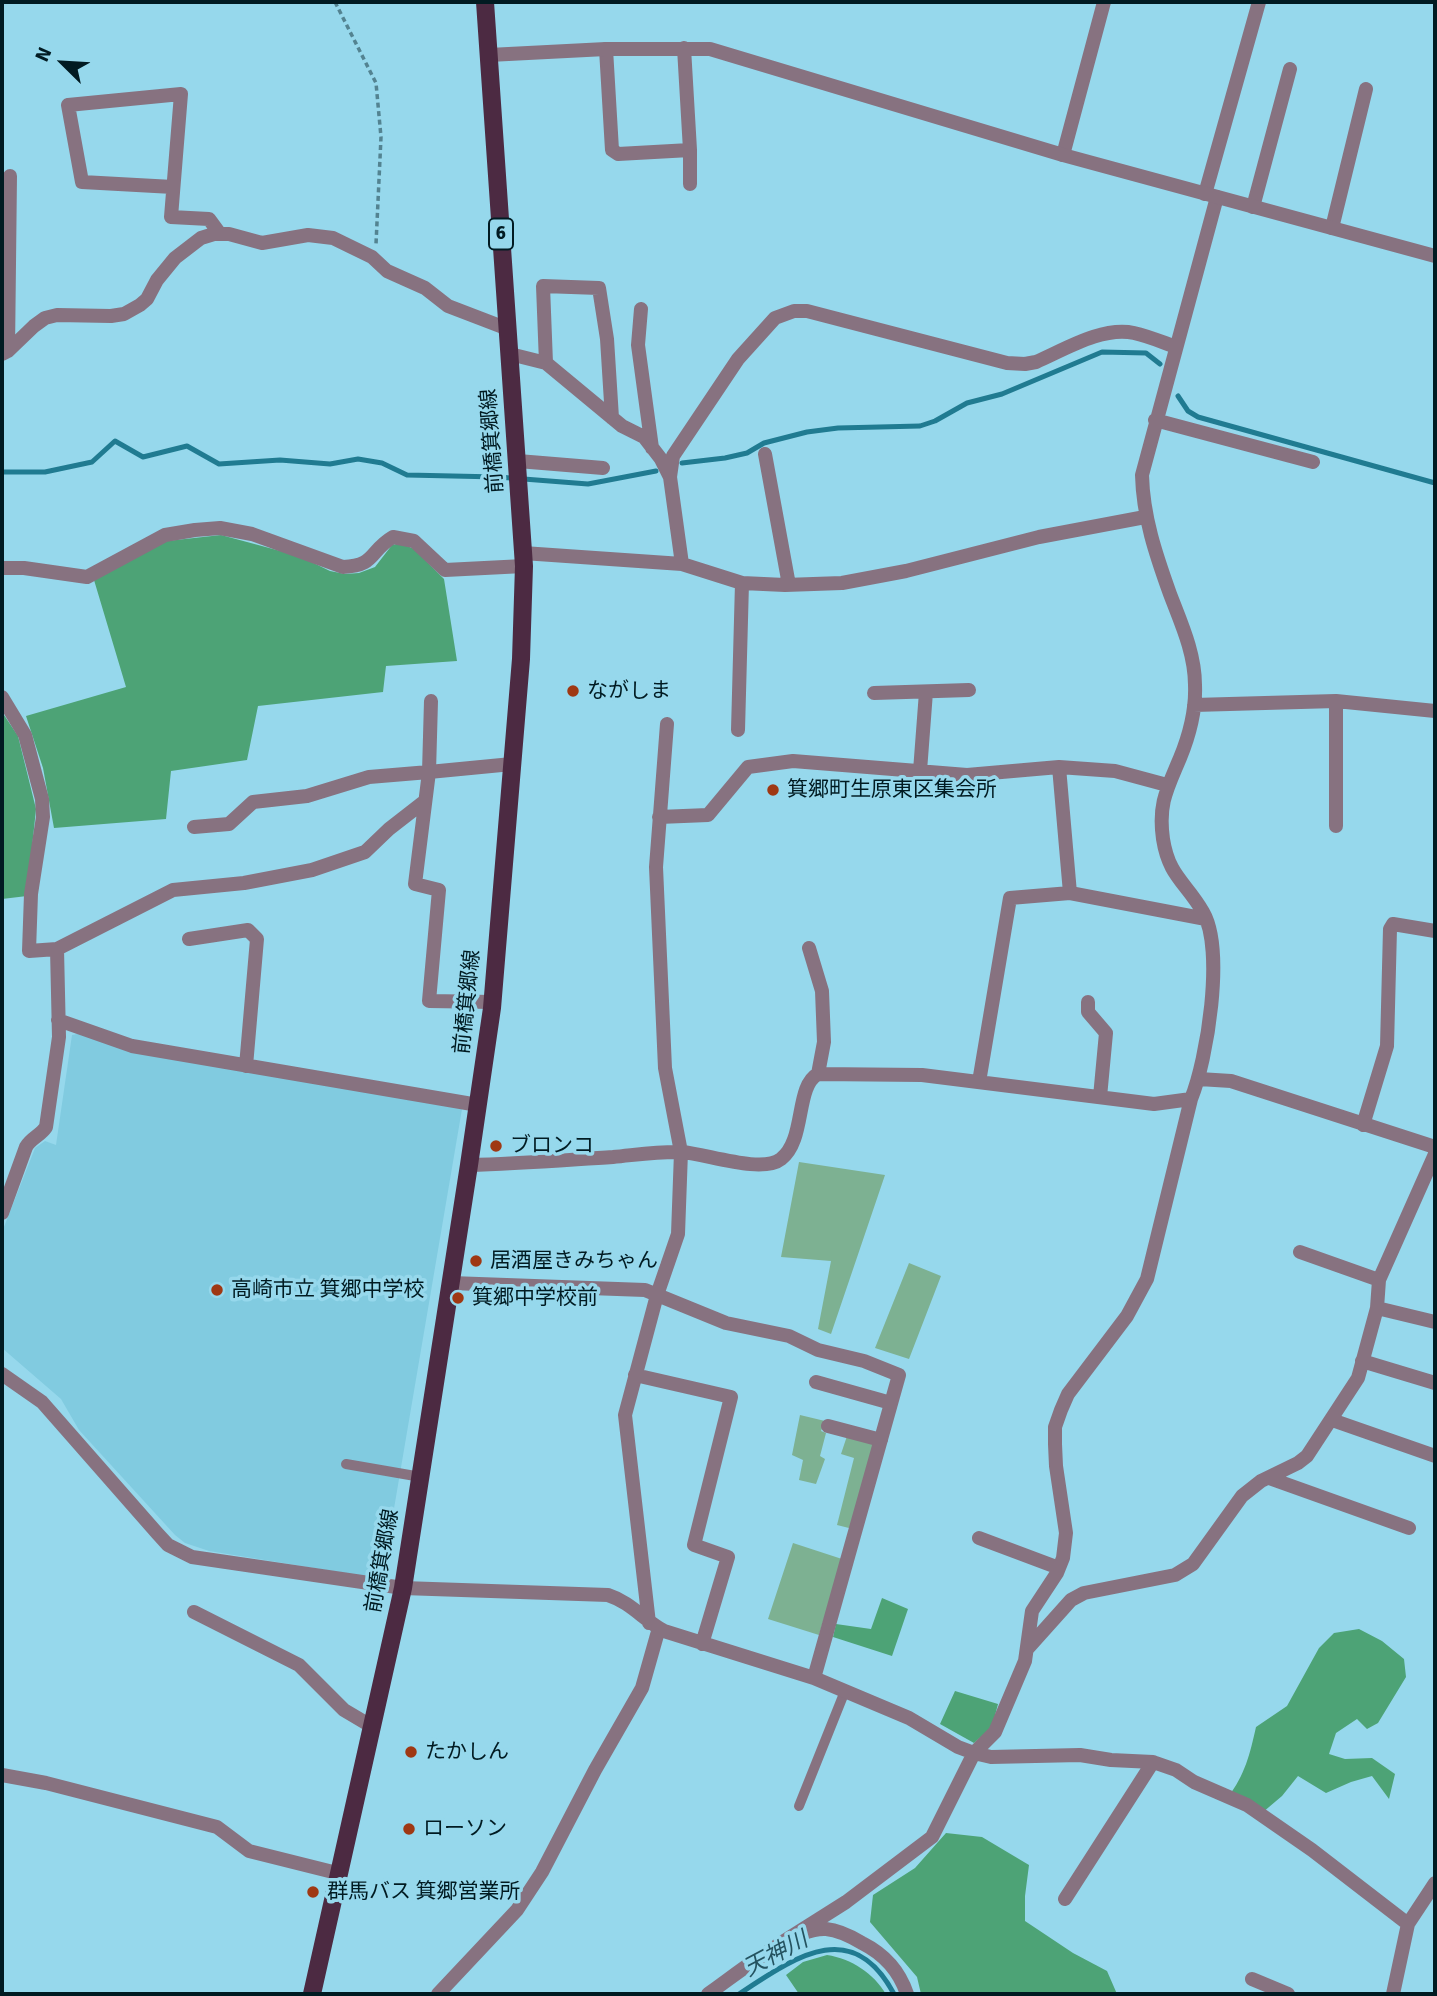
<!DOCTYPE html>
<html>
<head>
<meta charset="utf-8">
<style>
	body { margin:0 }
	#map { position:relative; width:1437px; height:1996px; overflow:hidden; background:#96d8ec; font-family:Signika,sans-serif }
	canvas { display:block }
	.frame { position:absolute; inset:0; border:4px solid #011b22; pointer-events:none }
	.north { position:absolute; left:28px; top:28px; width:70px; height:70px; -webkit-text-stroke:5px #96d8ec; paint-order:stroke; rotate:294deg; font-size:19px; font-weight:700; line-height:28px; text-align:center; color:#011b22 }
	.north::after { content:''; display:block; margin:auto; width:24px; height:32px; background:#011b22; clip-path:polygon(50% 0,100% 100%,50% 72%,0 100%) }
</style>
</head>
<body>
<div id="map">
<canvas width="1437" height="1996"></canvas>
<div class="frame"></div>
<div class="north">N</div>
</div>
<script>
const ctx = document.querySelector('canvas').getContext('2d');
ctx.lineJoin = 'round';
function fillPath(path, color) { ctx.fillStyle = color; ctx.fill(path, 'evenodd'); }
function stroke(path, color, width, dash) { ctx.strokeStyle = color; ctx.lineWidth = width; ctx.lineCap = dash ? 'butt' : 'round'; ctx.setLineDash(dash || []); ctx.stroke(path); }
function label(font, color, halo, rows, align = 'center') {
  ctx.font = font + ' Signika,"Noto Sans JP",sans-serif'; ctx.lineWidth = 7; ctx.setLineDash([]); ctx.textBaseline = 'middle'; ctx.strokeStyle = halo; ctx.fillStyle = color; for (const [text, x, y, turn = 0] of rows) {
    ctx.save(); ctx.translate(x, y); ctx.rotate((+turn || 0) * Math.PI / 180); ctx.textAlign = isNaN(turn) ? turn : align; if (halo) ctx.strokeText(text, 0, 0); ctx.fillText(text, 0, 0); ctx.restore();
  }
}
const built = new Path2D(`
	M 82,1033 L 462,1109 L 382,1579 L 209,1551 L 185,1543 L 175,1535 L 79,1430 L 61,1399 L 2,1348 L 2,1232 L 35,1148 L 45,1141 L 56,1145 L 72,1035 Z`);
const green = new Path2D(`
	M 799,1162 L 885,1175 L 831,1334 L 818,1329 L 831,1261 L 781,1257 Z
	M 909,1263 L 941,1276 L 909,1359 L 875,1348 Z
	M 800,1415 L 825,1421 L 821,1431 L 826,1433 L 820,1456 L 825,1459 L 816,1484 L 799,1480 L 803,1460 L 792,1455 Z
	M 847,1436 L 877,1443 L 853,1529 L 837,1525 L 854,1458 L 841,1454 Z
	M 793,1543 L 842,1559 L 819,1635 L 768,1619 Z`);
const forest = new Path2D(`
	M 221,535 L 299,556 L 330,571 L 345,574 L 359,573 L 375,567 L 392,545 L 401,543 L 414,549 L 444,579 L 457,661 L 386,666 L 383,692 L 258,706 L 247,760 L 171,771 L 166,819 L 54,828 L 43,768 L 26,716 L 126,687 L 94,580 L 167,541 Z
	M 2,712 L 18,736 L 36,809 L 27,896 L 2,899 Z
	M 882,1598 L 908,1609 L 892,1656 L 833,1637 L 836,1624 L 871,1629 Z
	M 1359,1629 L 1382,1641 L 1404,1659 L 1406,1677 L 1378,1723 L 1367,1729 L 1357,1719 L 1336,1733 L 1329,1754 L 1345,1759 L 1372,1758 L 1395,1774 L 1389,1799 L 1372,1776 L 1351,1782 L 1326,1793 L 1298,1776 L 1282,1796 L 1256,1818 L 1228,1797 C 1245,1775 1250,1754 1256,1727 L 1287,1706 L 1319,1648 L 1334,1633 Z
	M 955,1691 L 998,1704 L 992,1727 L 974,1743 L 940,1724 Z
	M 946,1833 L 982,1837 L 1029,1865 L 1025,1896 L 1025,1921 L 1073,1953 L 1107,1971 L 1117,1994 L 921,1994 L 917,1977 L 870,1922 L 873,1895 L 915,1868 Z
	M 827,1955 C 852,1959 873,1973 886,1994 L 799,1994 L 786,1975 L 803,1962 Z`);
const stream = new Path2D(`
	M 1178,396 L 1188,411 L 1198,417 L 1435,483
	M 682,463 L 725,458 L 747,453 L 764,443 L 807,432 L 838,428 L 920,426 L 935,421 L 967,403 L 1002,394 L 1102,352 L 1146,353 L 1160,364
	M 2,472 L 45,472 L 92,462 L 115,441 L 143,457 L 187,446 L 219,464 L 280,460 L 330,464 L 358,459 L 382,463 L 407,475 L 498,477 L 588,484 L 656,471
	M 739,1994 C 794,1958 852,1915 894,1994`);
const path = new Path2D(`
	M 335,2 L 376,83 L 381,137 L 376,244`);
const service = new Path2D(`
	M 346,1464 L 421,1477
	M 799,1806 L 845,1691`);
const minor = new Path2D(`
	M 684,48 L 690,150 L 690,184
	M 606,49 L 612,150 L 618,154 L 690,150
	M 1063,155 L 1104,2
	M 173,187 L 82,182 L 68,105 L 181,94 L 171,217 L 209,219 L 220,234
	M 1205,194 L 1259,2
	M 1253,207 L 1290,69
	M 1332,228 L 1366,89
	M 641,309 L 638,345 L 652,448
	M 8,351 L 10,176
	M 2,354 L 8,351 L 34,326 L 45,318 L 57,315 L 111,316 L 124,314 L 140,305 L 147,299 L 157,280 L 175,258 L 201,238 L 214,234 L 229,234 L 262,243 L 308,235 L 333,238 L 372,257 L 387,271 L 425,288 L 448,306 L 508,329
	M 510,354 L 546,363 L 622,426 L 644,437 L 661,459 L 670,477 L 682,564
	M 546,363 L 543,286 L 599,288 L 607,339 L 612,418
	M 1155,420 L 1313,462
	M 765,454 L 789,585
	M 518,461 L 603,468
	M 670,477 L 673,456 L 738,359 L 775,318 L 794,311 L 807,311 L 1007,363 L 1025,364 L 1036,362 C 1064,350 1102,326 1134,333 C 1148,336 1162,342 1176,347
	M 523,553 L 682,564 L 742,583 L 785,585 L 842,583 L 906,571 L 1039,537 L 1145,517
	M 2,568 L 24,568 L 87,577 L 165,535 L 195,530 L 220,528 L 252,534 L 343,567 C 376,566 369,551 393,537 L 414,541 L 445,570 L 524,566
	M 874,693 L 969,690
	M 2,697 L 25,735 L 42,799 L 43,817 L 31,894 L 29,951 L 57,949 L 173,890 L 244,883 L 312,870 L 365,852 L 389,829 L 425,801
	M 1194,705 L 1336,701 L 1435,711
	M 738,730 L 742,583
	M 1059,767 L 1070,893 L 1206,919
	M 920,771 L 926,692
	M 659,817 L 708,815 L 748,767 L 793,761 L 967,775 L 1059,767 L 1115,771 L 1167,785
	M 1336,826 L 1336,701
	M 194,827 L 229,824 L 253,802 L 307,796 L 369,777 L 429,772 L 431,701
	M 189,939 L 248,930 L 257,939 L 246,1066
	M 809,948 L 822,991 L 824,1042 L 818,1074
	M 493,1002 L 429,1001 L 439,890 L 415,884 L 429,772 L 512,764
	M 1088,1002 L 1088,1012 L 1106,1033 L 1100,1097
	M 58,1020 L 132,1046 L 478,1105
	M 1199,1079 L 1231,1081 L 1435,1147
	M 979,1082 L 1010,898 L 1070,893
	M 1363,1125 L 1387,1046 L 1390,929 L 1393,924 L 1435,931
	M 469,1165 C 517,1164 565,1160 613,1157 C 635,1155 660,1151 682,1152 C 707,1154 762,1174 781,1159 C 806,1140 795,1086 818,1074 L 922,1075 L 1154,1104 L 1191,1099
	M 2,1213 L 26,1147 C 31,1138 40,1136 46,1127 L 59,1037 L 57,949
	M 1300,1252 L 1379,1280
	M 451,1283 L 645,1290 L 726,1323 L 789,1336 L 818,1350 L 864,1361 L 899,1375 L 814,1678
	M 1377,1308 L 1435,1322
	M 1362,1361 L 1435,1383
	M 2,1374 L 42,1402 L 157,1533 L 168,1545 L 192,1557 L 403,1588 L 608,1595 C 630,1602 644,1620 664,1631 L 814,1678 L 909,1718 L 958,1747 L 974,1753 L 991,1757 L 1080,1755 L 1111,1760 L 1153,1762 L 1176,1770 L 1194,1782 L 1247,1805 L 1312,1850 L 1408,1924
	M 635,1375 L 731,1397 L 694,1545 L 728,1557 L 702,1644
	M 816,1382 L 891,1403
	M 1332,1420 L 1435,1456
	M 828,1426 L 881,1440
	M 1269,1478 L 1409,1528
	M 979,1538 L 1059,1568
	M 194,1612 L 299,1665 L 344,1710 L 371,1726
	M 649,1623 L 625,1415 L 657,1295 L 678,1234 L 681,1152 L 665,1068 L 656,867 L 667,724
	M 1028,1648 L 1071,1600 L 1084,1593 L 1175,1575 L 1193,1564 L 1242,1496 L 1261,1481 L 1298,1463 L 1307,1456 L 1358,1378 L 1377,1308 L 1379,1280 L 1435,1154
	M 2,1775 L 46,1783 L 217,1827 L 249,1851 L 337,1873
	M 1065,1899 L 1153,1762
	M 778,1945 L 846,1902 L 932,1837 L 974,1753 L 995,1732 L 1025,1661 L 1032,1611 L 1057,1573 L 1063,1558 L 1066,1533 L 1056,1466 L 1055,1444 L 1055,1427 L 1061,1410 L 1068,1394 L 1127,1316 L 1147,1279 L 1191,1099 C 1207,1060 1225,950 1203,912 C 1186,882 1169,877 1163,839 C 1158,804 1167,789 1180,758 C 1189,736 1196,709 1195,685 C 1195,653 1181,623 1170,594 C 1156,555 1143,517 1142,475 L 1217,197
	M 1252,1979 L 1288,1994
	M 438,1994 L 517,1910 L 542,1872 L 595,1770 L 642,1688 L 659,1628
	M 708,1994 C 736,1975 792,1927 826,1929 C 838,1930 852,1937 862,1943 C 884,1954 899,1970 907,1994
	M 1393,1994 L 1408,1924 L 1435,1883`);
const tertiary = new Path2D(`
	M 489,55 L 606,49 L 710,49 L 1063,155 L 1435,256`);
const primary = new Path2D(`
	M 312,1994 L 403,1588 L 469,1165 L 492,1008 L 521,659 L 524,566 L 485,2`);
const markers = [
	[573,691,7,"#9f3813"],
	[773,790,7,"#9f3813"],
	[496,1146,7,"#9f3813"],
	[476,1261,7,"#9f3813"],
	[217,1290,7,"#9f3813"],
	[458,1298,7,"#9f3813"],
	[411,1752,7,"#9f3813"],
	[409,1829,7,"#9f3813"],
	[313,1892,7,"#9f3813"]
];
const shields = [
	[501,234,24]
];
const shieldNames = [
	["6",501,234]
];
const streetNames = [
	["前橋箕郷線",493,441,-94],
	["前橋箕郷線",468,1002,-84],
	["前橋箕郷線",383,1561,-80]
];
const poiNames = [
	["ながしま",587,691],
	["箕郷町生原東区集会所",787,790],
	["ブロンコ",510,1146],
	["居酒屋きみちゃん",490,1261],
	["高崎市立 箕郷中学校",231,1290],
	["箕郷中学校前",472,1298],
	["たかしん",425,1752],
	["ローソン",423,1829],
	["群馬バス 箕郷営業所",327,1892]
];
const waterNames = [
	["天神川",776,1955,-28]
];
fillPath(built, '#81cbe0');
fillPath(green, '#7db192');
fillPath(forest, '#4da376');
stroke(stream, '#207b91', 5);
stroke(path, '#538391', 3.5, [5, 3.5]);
stroke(service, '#877280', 10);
stroke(minor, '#877280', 14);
stroke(tertiary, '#877280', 14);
stroke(primary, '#4c2a42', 18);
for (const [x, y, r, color] of markers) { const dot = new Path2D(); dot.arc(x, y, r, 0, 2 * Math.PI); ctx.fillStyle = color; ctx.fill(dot); stroke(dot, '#96d8ec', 2.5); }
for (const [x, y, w] of shields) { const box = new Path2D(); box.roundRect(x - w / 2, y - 15.5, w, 31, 5); ctx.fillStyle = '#96d8ec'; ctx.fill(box); stroke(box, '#011b22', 2); }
label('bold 19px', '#011b22', null, shieldNames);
label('21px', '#011b22', '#96d8ec', streetNames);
label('21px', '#011b22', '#96d8ec', poiNames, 'left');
label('italic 23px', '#245360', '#96d8ec', waterNames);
</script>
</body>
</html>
